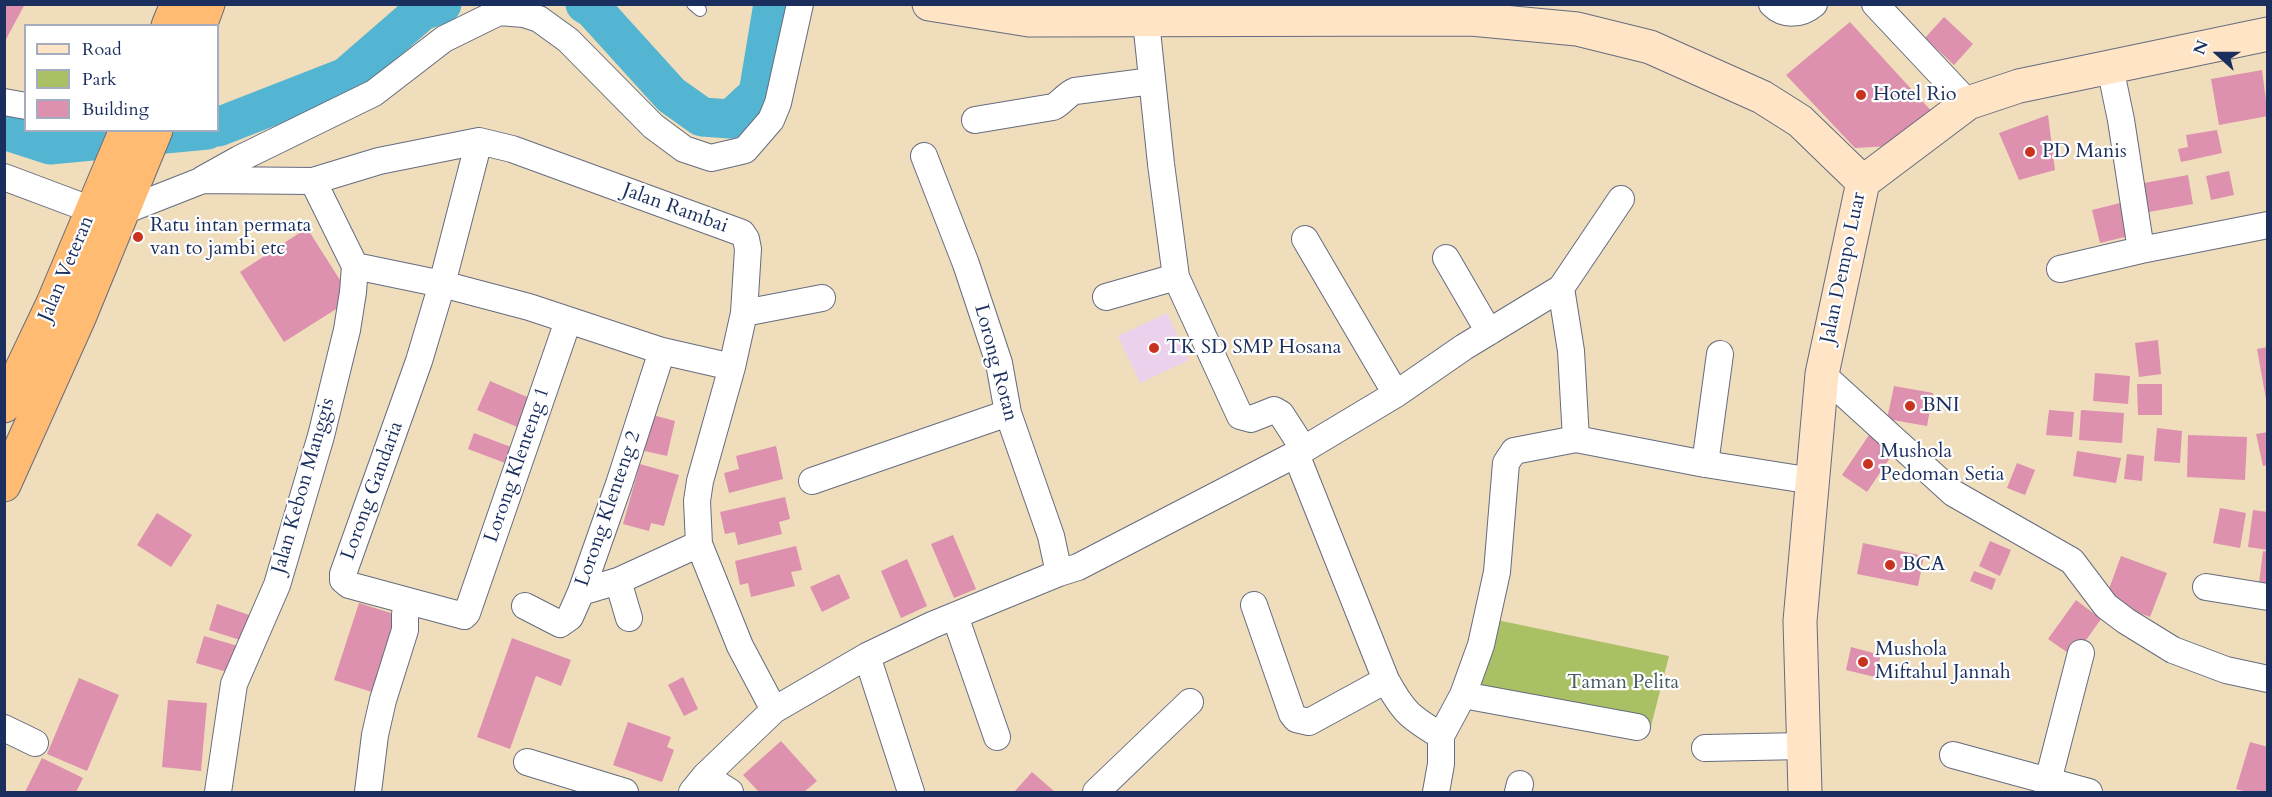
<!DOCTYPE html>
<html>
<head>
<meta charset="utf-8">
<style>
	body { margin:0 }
	#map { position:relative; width:2272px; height:797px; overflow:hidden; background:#efddbc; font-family:Cardo,serif }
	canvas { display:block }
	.frame { position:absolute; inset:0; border:6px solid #1b2f5e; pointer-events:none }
	.legend { position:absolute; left:24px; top:24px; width:195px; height:108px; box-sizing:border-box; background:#fff; border:2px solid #a4acbf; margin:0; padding:8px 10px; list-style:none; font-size:18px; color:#1b2f5e }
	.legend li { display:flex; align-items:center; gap:12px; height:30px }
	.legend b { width:30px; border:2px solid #a4acbf }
	.north { position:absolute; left:2188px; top:24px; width:60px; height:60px; -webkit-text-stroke:4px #fff; paint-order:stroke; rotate:291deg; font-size:16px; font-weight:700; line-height:24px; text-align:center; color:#1b2f5e }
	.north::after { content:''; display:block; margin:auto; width:21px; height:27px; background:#1b2f5e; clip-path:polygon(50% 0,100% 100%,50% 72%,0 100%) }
</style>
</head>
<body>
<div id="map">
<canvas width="2272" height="797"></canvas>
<div class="frame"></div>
<ul class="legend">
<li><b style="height:8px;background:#ffe4c6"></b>Road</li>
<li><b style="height:16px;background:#aac065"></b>Park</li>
<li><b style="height:16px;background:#dd91ae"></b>Building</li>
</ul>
<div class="north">N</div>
</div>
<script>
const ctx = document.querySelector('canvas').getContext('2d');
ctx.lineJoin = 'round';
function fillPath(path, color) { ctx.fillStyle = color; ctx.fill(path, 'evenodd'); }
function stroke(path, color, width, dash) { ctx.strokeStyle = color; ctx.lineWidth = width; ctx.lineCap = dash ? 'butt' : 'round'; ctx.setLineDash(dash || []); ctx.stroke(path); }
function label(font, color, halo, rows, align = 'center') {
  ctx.font = font + ' Cardo,serif'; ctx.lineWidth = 4.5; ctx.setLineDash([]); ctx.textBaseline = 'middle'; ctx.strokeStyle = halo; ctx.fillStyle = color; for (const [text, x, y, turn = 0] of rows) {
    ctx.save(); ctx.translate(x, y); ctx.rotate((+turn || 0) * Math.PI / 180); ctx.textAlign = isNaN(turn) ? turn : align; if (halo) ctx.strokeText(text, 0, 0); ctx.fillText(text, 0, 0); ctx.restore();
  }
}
const built = new Path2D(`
	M 1167,313 L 1189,360 L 1140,383 L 1118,336 Z`);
const green = new Path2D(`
	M 1497,620 L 1669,656 L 1651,726 L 1472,687 Z`);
const river = new Path2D(`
	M 585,4 L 593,9 L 671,95 L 702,117 L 731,119 L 758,94 L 773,4
	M 218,127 L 346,77 L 422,11 L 442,4
	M 4,130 L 50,145 L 207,130`);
const building = new Path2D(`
	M 4,4 L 25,4 L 4,43 Z
	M 1944,17 L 1973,44 L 1954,65 L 1925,38 Z
	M 1850,22 L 1935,115 L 1890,146 L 1855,148 L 1786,75 Z
	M 2262,70 L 2268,116 L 2219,125 L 2211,79 Z
	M 2048,115 L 2055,170 L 2019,180 L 1999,133 Z
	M 2217,130 L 2222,153 L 2181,162 L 2178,149 L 2188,147 L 2186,135 Z
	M 2229,171 L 2234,195 L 2211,200 L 2206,176 Z
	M 2188,175 L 2193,204 L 2149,212 L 2144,183 Z
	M 2120,203 L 2129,236 L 2100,243 L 2092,210 Z
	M 307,228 L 352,299 L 284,342 L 240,272 Z
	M 2158,340 L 2161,374 L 2139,377 L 2135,343 Z
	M 2268,347 L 2268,399 L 2266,399 L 2257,349 Z
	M 2095,373 L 2130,376 L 2128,404 L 2093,401 Z
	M 490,381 L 534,400 L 522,429 L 477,410 Z
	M 2137,384 L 2162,384 L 2162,415 L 2138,415 Z
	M 1894,386 L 1933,393 L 1927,426 L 1887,419 Z
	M 2049,410 L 2074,412 L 2072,437 L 2046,435 Z
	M 2081,410 L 2124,413 L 2122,443 L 2079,440 Z
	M 649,414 L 675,421 L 667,456 L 640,450 Z
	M 2157,428 L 2182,431 L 2180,463 L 2154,461 Z
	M 2268,432 L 2268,465 L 2263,466 L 2256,434 Z
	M 474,433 L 511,447 L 505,463 L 468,449 Z
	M 1869,435 L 1894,452 L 1867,492 L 1842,475 Z
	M 2188,435 L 2247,437 L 2245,480 L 2187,477 Z
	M 776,446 L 783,479 L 729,493 L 724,473 L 739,469 L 736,456 Z
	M 2077,451 L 2121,458 L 2116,483 L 2073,476 Z
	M 2127,454 L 2144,456 L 2142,481 L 2124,479 Z
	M 2017,463 L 2035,470 L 2025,495 L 2007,488 Z
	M 640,464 L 679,475 L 664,526 L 651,523 L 649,531 L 623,524 Z
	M 785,497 L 790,519 L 779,522 L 782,534 L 738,545 L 735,532 L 725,534 L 720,512 Z
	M 2220,508 L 2246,513 L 2240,548 L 2213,543 Z
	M 2253,510 L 2268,512 L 2268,550 L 2248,547 Z
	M 157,513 L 192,535 L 171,567 L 137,545 Z
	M 953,535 L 976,589 L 954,598 L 931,544 Z
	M 1990,541 L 2011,550 L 2000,576 L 1979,566 Z
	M 1863,543 L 1924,556 L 1918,586 L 1857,574 Z
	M 796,546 L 802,570 L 791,572 L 795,586 L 751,597 L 748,583 L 740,585 L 735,561 Z
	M 2263,551 L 2268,552 L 2268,584 L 2259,583 Z
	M 2121,556 L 2167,573 L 2150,617 L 2105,600 Z
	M 907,559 L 927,606 L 901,618 L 881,571 Z
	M 1974,571 L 1996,579 L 1992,590 L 1970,581 Z
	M 839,574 L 850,598 L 822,612 L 810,587 Z
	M 2076,600 L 2101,619 L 2074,657 L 2048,639 Z
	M 359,603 L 397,615 L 372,692 L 334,680 Z
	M 217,604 L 255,617 L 246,642 L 209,630 Z
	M 204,636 L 241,647 L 234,674 L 196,663 Z
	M 512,638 L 571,660 L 561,686 L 536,676 L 510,749 L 477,737 Z
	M 1851,647 L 1881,655 L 1875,677 L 1846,670 Z
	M 683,677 L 698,709 L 684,716 L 668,685 Z
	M 79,678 L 119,695 L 87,771 L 47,754 Z
	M 168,700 L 207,703 L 201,771 L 162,767 Z
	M 628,722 L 671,737 L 667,747 L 674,750 L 662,782 L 613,765 Z
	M 781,741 L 817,781 L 804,792 L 759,792 L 743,775 Z
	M 2250,742 L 2268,747 L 2268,792 L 2247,792 L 2236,789 Z
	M 42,758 L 83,778 L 76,792 L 25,792 Z
	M 1032,772 L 1055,792 L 1014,792 Z`);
const lane = new Path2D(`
	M 693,4 L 700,10`);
const street = new Path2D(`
	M 1772,4 C 1784,16 1801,15 1814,4
	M 1875,4 L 1968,103
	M 1146,21 L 1161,164 L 1176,277 L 1240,416 L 1251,419 L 1274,410 L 1281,414 L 1303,448
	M 2110,67 L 2121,120 L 2141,250
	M 4,102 L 26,106
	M 975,120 L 1053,107 C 1062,103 1065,95 1075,91 L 1152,81
	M 479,141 L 442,284 L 419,361 L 343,574 L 343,580 L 349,585 L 464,616 L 467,613 L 568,321
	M 924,156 L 966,264 L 999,363 L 1008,413 L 1051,536 L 1059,573
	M 4,177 L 92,210
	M 203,179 L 239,159 L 374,93 L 444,39 L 499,12 L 524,14 L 539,19 L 568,40 L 653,126 L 684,149 L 711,158 L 745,150 L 771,120 L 778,103 L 800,4
	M 124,211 L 203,180 L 313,181 L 379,161 L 479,141 L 512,149 L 742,233 L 746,239 L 748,249 L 744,313 L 732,367 L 700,481 L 697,501 L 699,544 L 740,646 L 774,710
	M 1305,239 L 1396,394
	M 1446,258 L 1489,332
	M 355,266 L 442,284 L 529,307 L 662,351 L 732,367
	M 2060,269 L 2141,250 L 2268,225
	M 1106,297 L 1176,277
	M 744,313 L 822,298
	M 1822,374 L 1953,493 L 2072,561 L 2106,606 L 2126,621 L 2173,650 L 2226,670 L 2268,679
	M 1576,439 L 1571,351 L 1561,288 L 1621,199
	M 1296,454 L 1386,680 C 1404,713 1410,717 1441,736
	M 1705,464 L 1720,354
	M 812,481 L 1008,413
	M 618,581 L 629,618
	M 2206,587 L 2268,597
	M 581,592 L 618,581 L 699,544
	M 1254,605 L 1292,714 L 1296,719 L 1309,722 L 1386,680
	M 525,606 L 560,624 L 570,617 L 581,592 L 619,484 L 662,351
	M 955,616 L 997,737
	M 867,656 L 911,792
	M 1463,695 L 1637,727
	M 4,728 L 35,743
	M 1705,748 L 1803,746
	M 1953,755 L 2089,792
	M 527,762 L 625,792
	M 705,776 L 730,792
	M 2048,781 L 2081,653
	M 218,792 L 234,684 L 277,585 L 321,436 L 347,330 L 353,292 L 355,266 L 313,181
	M 368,792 L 375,735 L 383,700 L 405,630 L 405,614 L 411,603
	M 692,792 L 705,776 L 774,710 L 867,656 L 932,625 L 1059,573 L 1078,567 L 1296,454 L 1396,394 L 1464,347 L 1561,288
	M 1096,792 L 1190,702
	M 1436,792 L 1441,764 L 1441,736 L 1463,695 L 1481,645 L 1497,572 L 1506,463 L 1514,451 L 1576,439 L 1705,464 L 1813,481
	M 1518,792 L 1520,784`);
const secondary = new Path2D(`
	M 929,4 L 1029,20 L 1471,19 L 1577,29 L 1650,47 L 1762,97 L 1800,121 L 1863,182
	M 1805,792 L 1800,621 L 1822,374 L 1863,182 L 1968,103 L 2019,86 L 2268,34`);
const highway = new Path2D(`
	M 168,26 L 177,4
	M 200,26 L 208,4
	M 4,406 L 53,303 L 126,130
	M 4,485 L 79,318 L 156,130`);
const markers = [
	[1861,95,6,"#c8321e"],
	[2030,152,6,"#c8321e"],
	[138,237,6,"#c8321e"],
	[1154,348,6,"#c8321e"],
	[1910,406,6,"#c8321e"],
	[1868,464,6,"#c8321e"],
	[1890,565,6,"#c8321e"],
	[1863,662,6,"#c8321e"]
];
const poiNames = [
	["Hotel Rio",1873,95],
	["PD Manis",2042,152],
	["Ratu intan permata",150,226],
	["van to jambi etc",150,249],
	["TK SD SMP Hosana",1166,348],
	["BNI",1922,406],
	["Mushola",1880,452],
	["Pedoman Setia",1880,475],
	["BCA",1902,565],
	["Mushola",1875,650],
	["Miftahul Jannah",1875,673]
];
const streetNames = [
	["Jalan Rambai",675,209,20],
	["Jalan Dempo Luar",1844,268,-78],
	["Jalan Veteran",67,269,-67],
	["Lorong Rotan",995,363,75],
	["Lorong Klenteng 1",518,465,-71],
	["Jalan Kebon Manggis",304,486,-74],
	["Lorong Gandaria",373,491,-70],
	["Lorong Klenteng 2",609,509,-71]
];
const parkNames = [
	["Taman Pelita",1623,683]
];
fillPath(built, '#ebd1ec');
fillPath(green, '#aac065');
stroke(river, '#53b5d1', 39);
fillPath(building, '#dd91ae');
stroke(lane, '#656c7f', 14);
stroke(street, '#656c7f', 28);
stroke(secondary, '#656c7f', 35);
stroke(highway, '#656c7f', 35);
stroke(lane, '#fff', 12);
stroke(street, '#fff', 26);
stroke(secondary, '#ffe4c6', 33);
stroke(highway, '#ffbb71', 33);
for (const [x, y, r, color] of markers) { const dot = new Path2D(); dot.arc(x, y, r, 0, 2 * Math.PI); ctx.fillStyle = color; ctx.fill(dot); stroke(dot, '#fff', 2); }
label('20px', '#1b2f5e', '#fff', poiNames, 'left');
label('20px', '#1b2f5e', '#fff', streetNames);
label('20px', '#465a60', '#fff', parkNames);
</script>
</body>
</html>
